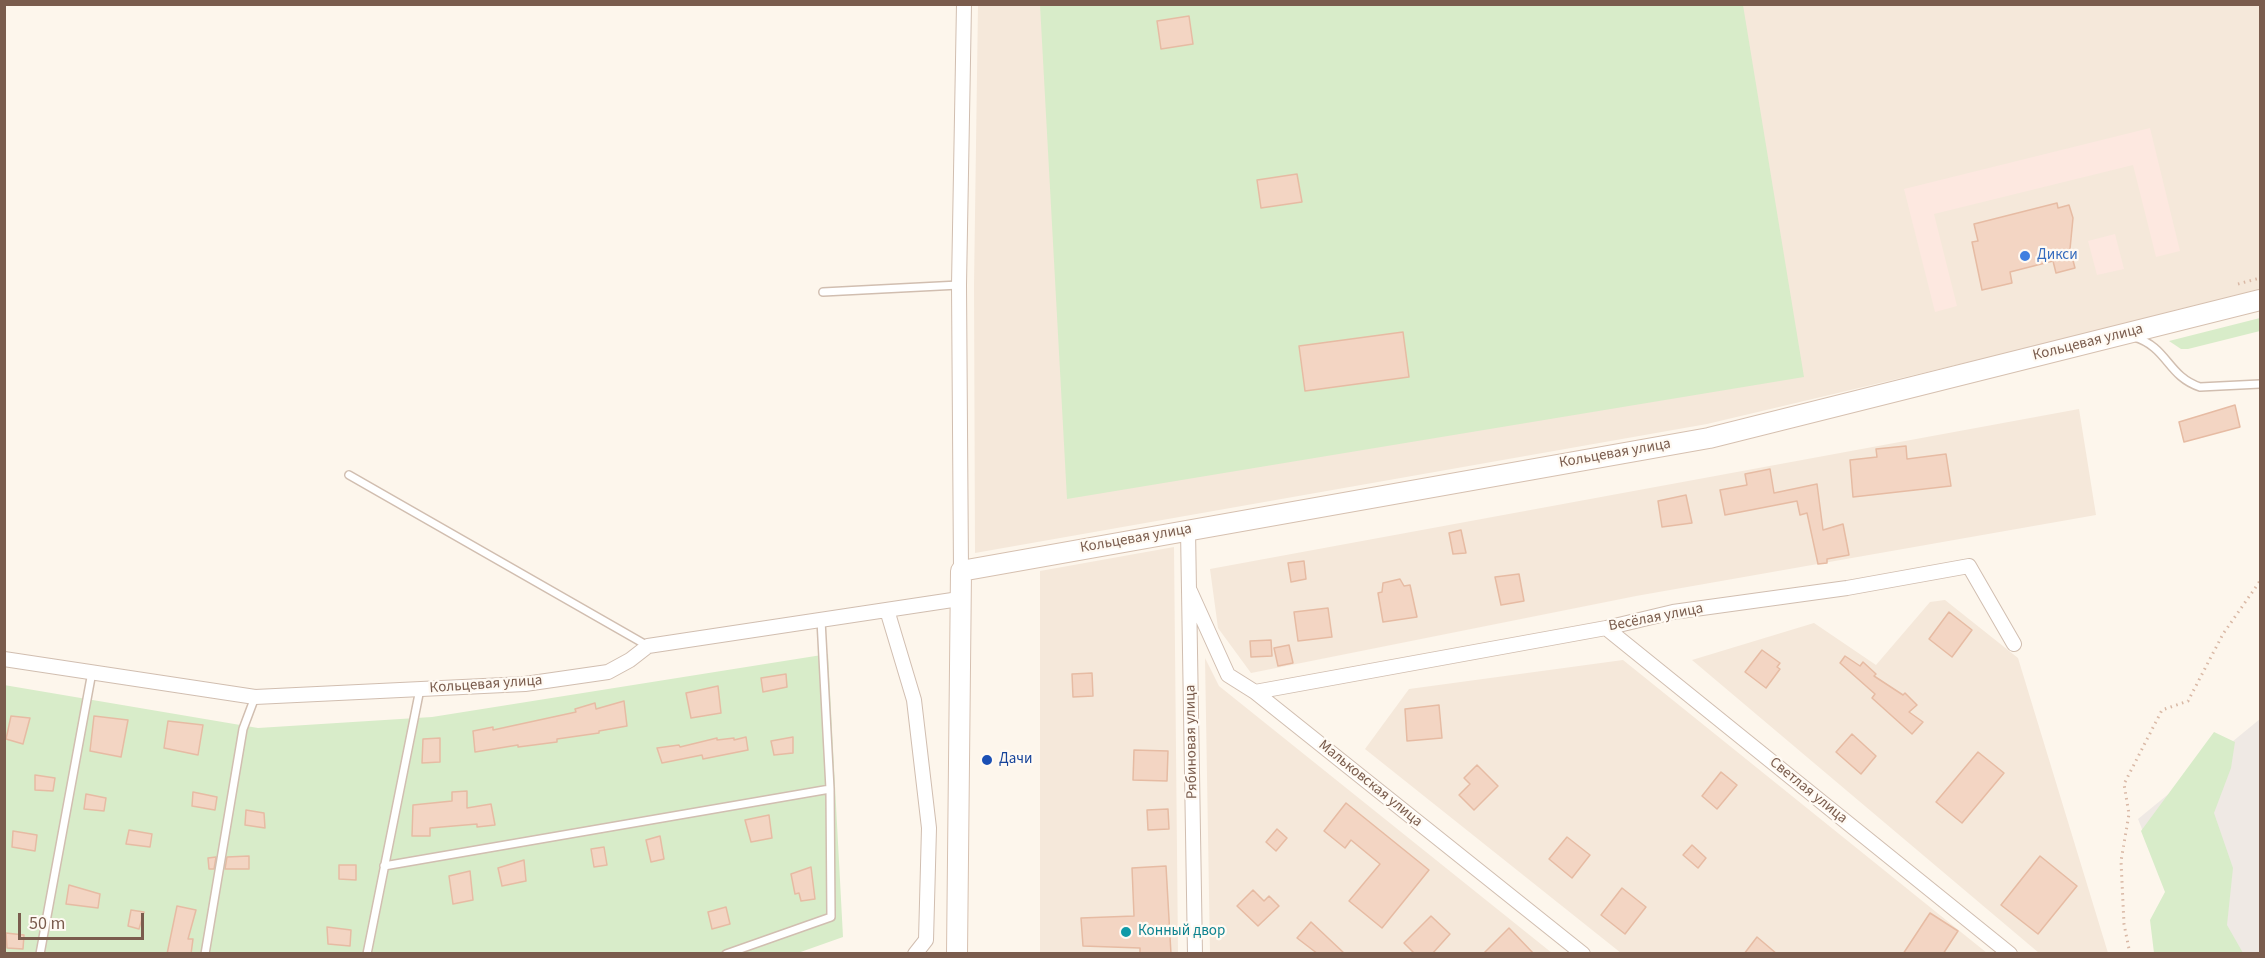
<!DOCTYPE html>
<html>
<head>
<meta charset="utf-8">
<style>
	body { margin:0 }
	#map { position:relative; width:2265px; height:958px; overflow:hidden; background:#fdf6ec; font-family:"Source Sans 3",sans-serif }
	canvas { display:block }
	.frame { position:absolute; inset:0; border:6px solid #7a5c4d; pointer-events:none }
	.scale { position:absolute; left:18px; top:913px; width:126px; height:27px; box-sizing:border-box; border:3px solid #7a5c4d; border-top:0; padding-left:8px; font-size:18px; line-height:21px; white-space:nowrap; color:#7a5c4d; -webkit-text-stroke:4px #fffaf3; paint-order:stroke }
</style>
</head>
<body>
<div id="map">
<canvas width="2265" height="958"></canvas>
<div class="frame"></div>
<div class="scale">50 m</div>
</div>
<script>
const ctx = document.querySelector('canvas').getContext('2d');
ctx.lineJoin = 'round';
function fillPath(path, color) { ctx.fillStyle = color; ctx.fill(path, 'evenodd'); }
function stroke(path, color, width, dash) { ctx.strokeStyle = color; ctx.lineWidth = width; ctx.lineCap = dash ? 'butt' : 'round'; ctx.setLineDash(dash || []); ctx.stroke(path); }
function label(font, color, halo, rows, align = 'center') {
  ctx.font = font + ' "Source Sans 3",sans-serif'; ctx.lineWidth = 4.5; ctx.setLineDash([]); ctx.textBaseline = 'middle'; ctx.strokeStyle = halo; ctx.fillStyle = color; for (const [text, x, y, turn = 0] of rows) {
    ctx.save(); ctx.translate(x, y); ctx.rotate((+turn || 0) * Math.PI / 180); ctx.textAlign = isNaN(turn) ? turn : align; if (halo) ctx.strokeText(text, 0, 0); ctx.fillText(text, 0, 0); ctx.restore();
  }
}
const residential = new Path2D(`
	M 978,5 L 2260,5 L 2260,293 L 1707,424 L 975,553 L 974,285 Z
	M 2079,409 L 2096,515 L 1636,596 L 1251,673 L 1218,628 L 1210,569 Z
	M 1174,547 L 1178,953 L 1040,953 L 1040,571 Z
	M 1945,600 L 2018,658 L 2108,953 L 2039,953 L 1692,660 L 1814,623 L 1876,665 L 1930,602 Z
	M 1205,658 L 1219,686 L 1552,953 L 1210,953 Z
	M 1623,660 L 1987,953 L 1621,953 L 1365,749 L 1409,689 Z`);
const commercial = new Path2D(`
	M 2150,128 L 2180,251 L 2156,257 L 2133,165 L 1934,214 L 1957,306 L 1935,312 L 1904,189 Z
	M 2115,234 L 2124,269 L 2097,275 L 2088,241 Z`);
const industrial = new Path2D(`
	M 2260,719 L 2260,953 L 2192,953 L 2138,819 Z`);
const green = new Path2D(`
	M 1040,5 L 1743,5 L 1804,377 L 1067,499 Z
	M 2260,318 L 2260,331 L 2188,349 L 2181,349 L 2169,341 Z
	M 828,654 L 843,937 L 795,954 L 5,953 L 4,685 L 258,728 L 432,717 Z
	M 2214,732 L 2235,742 L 2231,768 L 2214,813 L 2233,868 L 2227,925 L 2243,953 L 2154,953 L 2150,920 L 2165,892 L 2141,831 Z`);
const building = new Path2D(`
	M 1189,16 L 1193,44 L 1161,49 L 1157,21 Z
	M 1297,174 L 1302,202 L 1261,208 L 1257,180 Z
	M 2057,203 L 2058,208 L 2069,205 L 2073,218 L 2070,249 L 2075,268 L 2056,273 L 2053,261 L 2010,272 L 2012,283 L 1982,290 L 1972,242 L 1978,241 L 1974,224 Z
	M 1403,332 L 1409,377 L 1305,391 L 1299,346 Z
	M 2235,405 L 2240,427 L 2184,442 L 2179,422 Z
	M 1906,446 L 1907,459 L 1946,454 L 1951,486 L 1853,497 L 1850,460 L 1877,457 L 1876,449 Z
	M 1770,469 L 1774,493 L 1817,484 L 1823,530 L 1843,524 L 1849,555 L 1827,559 L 1827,563 L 1818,564 L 1807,513 L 1800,515 L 1797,501 L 1725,515 L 1720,490 L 1747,485 L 1745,474 Z
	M 1686,495 L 1692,523 L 1662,527 L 1658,501 Z
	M 1461,530 L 1466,553 L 1453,554 L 1449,533 Z
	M 1304,561 L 1306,579 L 1291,582 L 1288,563 Z
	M 1519,574 L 1524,601 L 1501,605 L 1495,577 Z
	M 1400,579 L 1404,586 L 1410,585 L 1417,617 L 1383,622 L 1378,593 L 1382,592 L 1383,583 Z
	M 1328,608 L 1332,637 L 1298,641 L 1294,612 Z
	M 1949,612 L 1972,630 L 1952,657 L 1929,639 Z
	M 1271,640 L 1272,656 L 1251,657 L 1250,641 Z
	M 1289,645 L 1293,663 L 1278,666 L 1274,648 Z
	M 1762,650 L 1780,663 L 1777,667 L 1780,669 L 1766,688 L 1745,672 Z
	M 1845,656 L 1860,666 L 1863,662 L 1876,674 L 1874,676 L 1903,695 L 1905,693 L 1917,705 L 1909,712 L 1923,722 L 1912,734 L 1872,698 L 1875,694 L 1840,663 Z
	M 1092,673 L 1093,696 L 1073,697 L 1072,674 Z
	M 786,674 L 787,687 L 763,692 L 761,678 Z
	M 718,686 L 721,713 L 691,718 L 686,693 Z
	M 624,701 L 627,726 L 599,731 L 599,733 L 557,739 L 557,742 L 518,747 L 518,745 L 475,752 L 473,731 L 493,727 L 493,730 L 576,712 L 575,709 L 595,703 L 596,709 Z
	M 1439,705 L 1442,738 L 1407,741 L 1405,709 Z
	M 11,716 L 30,718 L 23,744 L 6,739 Z
	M 94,716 L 128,720 L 121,757 L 90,751 Z
	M 168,721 L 203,725 L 198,755 L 164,748 Z
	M 1852,734 L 1876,756 L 1861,774 L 1836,752 Z
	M 746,737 L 748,750 L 703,759 L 702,755 L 662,763 L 657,748 L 679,745 L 680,747 L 717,738 L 717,740 L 734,738 L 734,740 Z
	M 793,737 L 793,753 L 774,755 L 771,741 Z
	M 440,738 L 440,762 L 422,763 L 423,739 Z
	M 1134,750 L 1168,751 L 1167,781 L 1133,780 Z
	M 1978,752 L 2004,773 L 1962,823 L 1936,802 Z
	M 1477,765 L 1498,786 L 1474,810 L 1459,795 L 1470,784 L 1464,778 Z
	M 1721,772 L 1737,785 L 1717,809 L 1702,796 Z
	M 35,775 L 55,778 L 53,791 L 35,790 Z
	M 467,791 L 467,808 L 491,804 L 495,825 L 477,827 L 477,824 L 430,828 L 430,836 L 412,836 L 413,805 L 452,801 L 452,792 Z
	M 193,792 L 217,797 L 215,810 L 192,806 Z
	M 86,794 L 106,798 L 104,811 L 84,809 Z
	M 1346,803 L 1429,870 L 1382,928 L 1349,901 L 1380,864 L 1351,840 L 1345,848 L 1324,831 Z
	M 1168,809 L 1169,829 L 1148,830 L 1147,810 Z
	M 246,810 L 264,813 L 265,828 L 245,825 Z
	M 769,815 L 772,838 L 751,842 L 745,820 Z
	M 1277,829 L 1287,838 L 1276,851 L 1266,842 Z
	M 129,830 L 152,834 L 150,847 L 126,844 Z
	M 13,831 L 37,835 L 35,851 L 12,847 Z
	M 660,836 L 664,859 L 651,862 L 646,840 Z
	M 1567,837 L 1590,855 L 1572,878 L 1549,859 Z
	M 1692,845 L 1706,858 L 1698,868 L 1683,855 Z
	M 604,847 L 607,865 L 594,867 L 591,849 Z
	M 249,856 L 249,869 L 225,869 L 227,857 Z
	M 2040,856 L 2077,886 L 2038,934 L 2001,905 Z
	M 216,857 L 214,869 L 209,869 L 208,858 Z
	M 524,860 L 526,881 L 502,886 L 498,868 Z
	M 339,865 L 356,865 L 356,880 L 339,879 Z
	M 1166,866 L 1171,954 L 1140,954 L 1140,948 L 1083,946 L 1081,918 L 1134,916 L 1132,868 Z
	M 811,867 L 815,899 L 801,901 L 799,893 L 795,894 L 791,874 Z
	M 470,871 L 473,900 L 453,904 L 449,876 Z
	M 69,885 L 100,894 L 98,908 L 66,904 Z
	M 1622,888 L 1646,907 L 1625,934 L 1601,915 Z
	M 1253,890 L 1264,901 L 1269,896 L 1279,906 L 1258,926 L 1237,906 Z
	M 177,906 L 196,910 L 188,939 L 193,939 L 191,954 L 167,954 Z
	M 726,907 L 730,924 L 712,929 L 708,912 Z
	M 131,910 L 144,912 L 139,929 L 128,926 Z
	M 1930,913 L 1958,931 L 1943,954 L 1903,954 Z
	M 1431,916 L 1450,934 L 1432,954 L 1415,954 L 1404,943 Z
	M 1311,922 L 1345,954 L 1318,954 L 1297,938 Z
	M 327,927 L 351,930 L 350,946 L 328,944 Z
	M 1509,928 L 1534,954 L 1483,954 Z
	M 6,933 L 24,935 L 23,949 L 7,948 Z
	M 1757,937 L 1777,954 L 1744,954 Z`);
const path = new Path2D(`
	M 2238,284 L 2260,278
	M 2130,954 L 2124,924 L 2121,861 L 2129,814 L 2124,784 L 2162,710 L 2188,701 L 2223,634 L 2260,581`);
const lane = new Path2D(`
	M 823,292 L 959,285
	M 2134,337 C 2168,347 2167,376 2200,387 L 2260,384
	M 349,475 L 648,646
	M 384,866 L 830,789
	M 40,954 L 92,672
	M 205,954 L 243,729 L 255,697
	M 367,954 L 420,689
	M 726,954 L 831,917 L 830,789 L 821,620`);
const street = new Path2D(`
	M 1188,530 L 1195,954
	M 961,571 L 959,285 L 964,4
	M 1190,591 L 1228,675 L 1255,692 L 1583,954
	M 887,610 L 914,700 L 929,828 L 926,940 L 915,954
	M 1606,628 L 2010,954
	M 4,659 L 255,697 L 525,684 L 608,672 L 630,660 L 648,646 L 959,599
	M 1255,692 L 1606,628 L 1673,612 L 1847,588 L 1969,566 L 2014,644`);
const secondary = new Path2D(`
	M 957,954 L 961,571 L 1709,438 L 2260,300`);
const markers = [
	[2025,256,6,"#3f7fe0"],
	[987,760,6,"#1a4fb4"],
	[1126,932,6,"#0f9aa8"]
];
const shopNames = [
	["Дикси",2037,256]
];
const streetNames = [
	["Кольцевая улица",2088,343,-14],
	["Кольцевая улица",1615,454,-10],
	["Кольцевая улица",1136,539,-10],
	["Весёлая улица",1656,618,-11],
	["Кольцевая улица",486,685,-4],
	["Рябиновая улица",1192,742,-91],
	["Мальковская улица",1370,784,39],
	["Светлая улица",1808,791,39]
];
const transitNames = [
	["Дачи",999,760]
];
const cultureNames = [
	["Конный двор",1138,932]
];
fillPath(residential, '#f5e8da');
fillPath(commercial, '#fde8e0');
fillPath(industrial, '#efe9e4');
fillPath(green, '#d8ecc9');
fillPath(building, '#f3d5c3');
stroke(building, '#e6bba3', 1.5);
stroke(lane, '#d1beb0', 10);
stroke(street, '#d1beb0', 16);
stroke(secondary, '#d6c0b0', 22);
stroke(path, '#d9b8a5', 3, [1.5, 4.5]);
stroke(lane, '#fff', 7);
stroke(street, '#fff', 14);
stroke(secondary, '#fff', 20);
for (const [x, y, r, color] of markers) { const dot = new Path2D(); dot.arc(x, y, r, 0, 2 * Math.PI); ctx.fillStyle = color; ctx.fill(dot); stroke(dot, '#fffaf3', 2); }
label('15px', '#366cbe', '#fffaf3', shopNames, 'left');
label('15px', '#7a5c4d', '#fffaf3', streetNames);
label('15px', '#164399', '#fffaf3', transitNames, 'left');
label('15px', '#0d838f', '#fffaf3', cultureNames, 'left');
</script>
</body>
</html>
